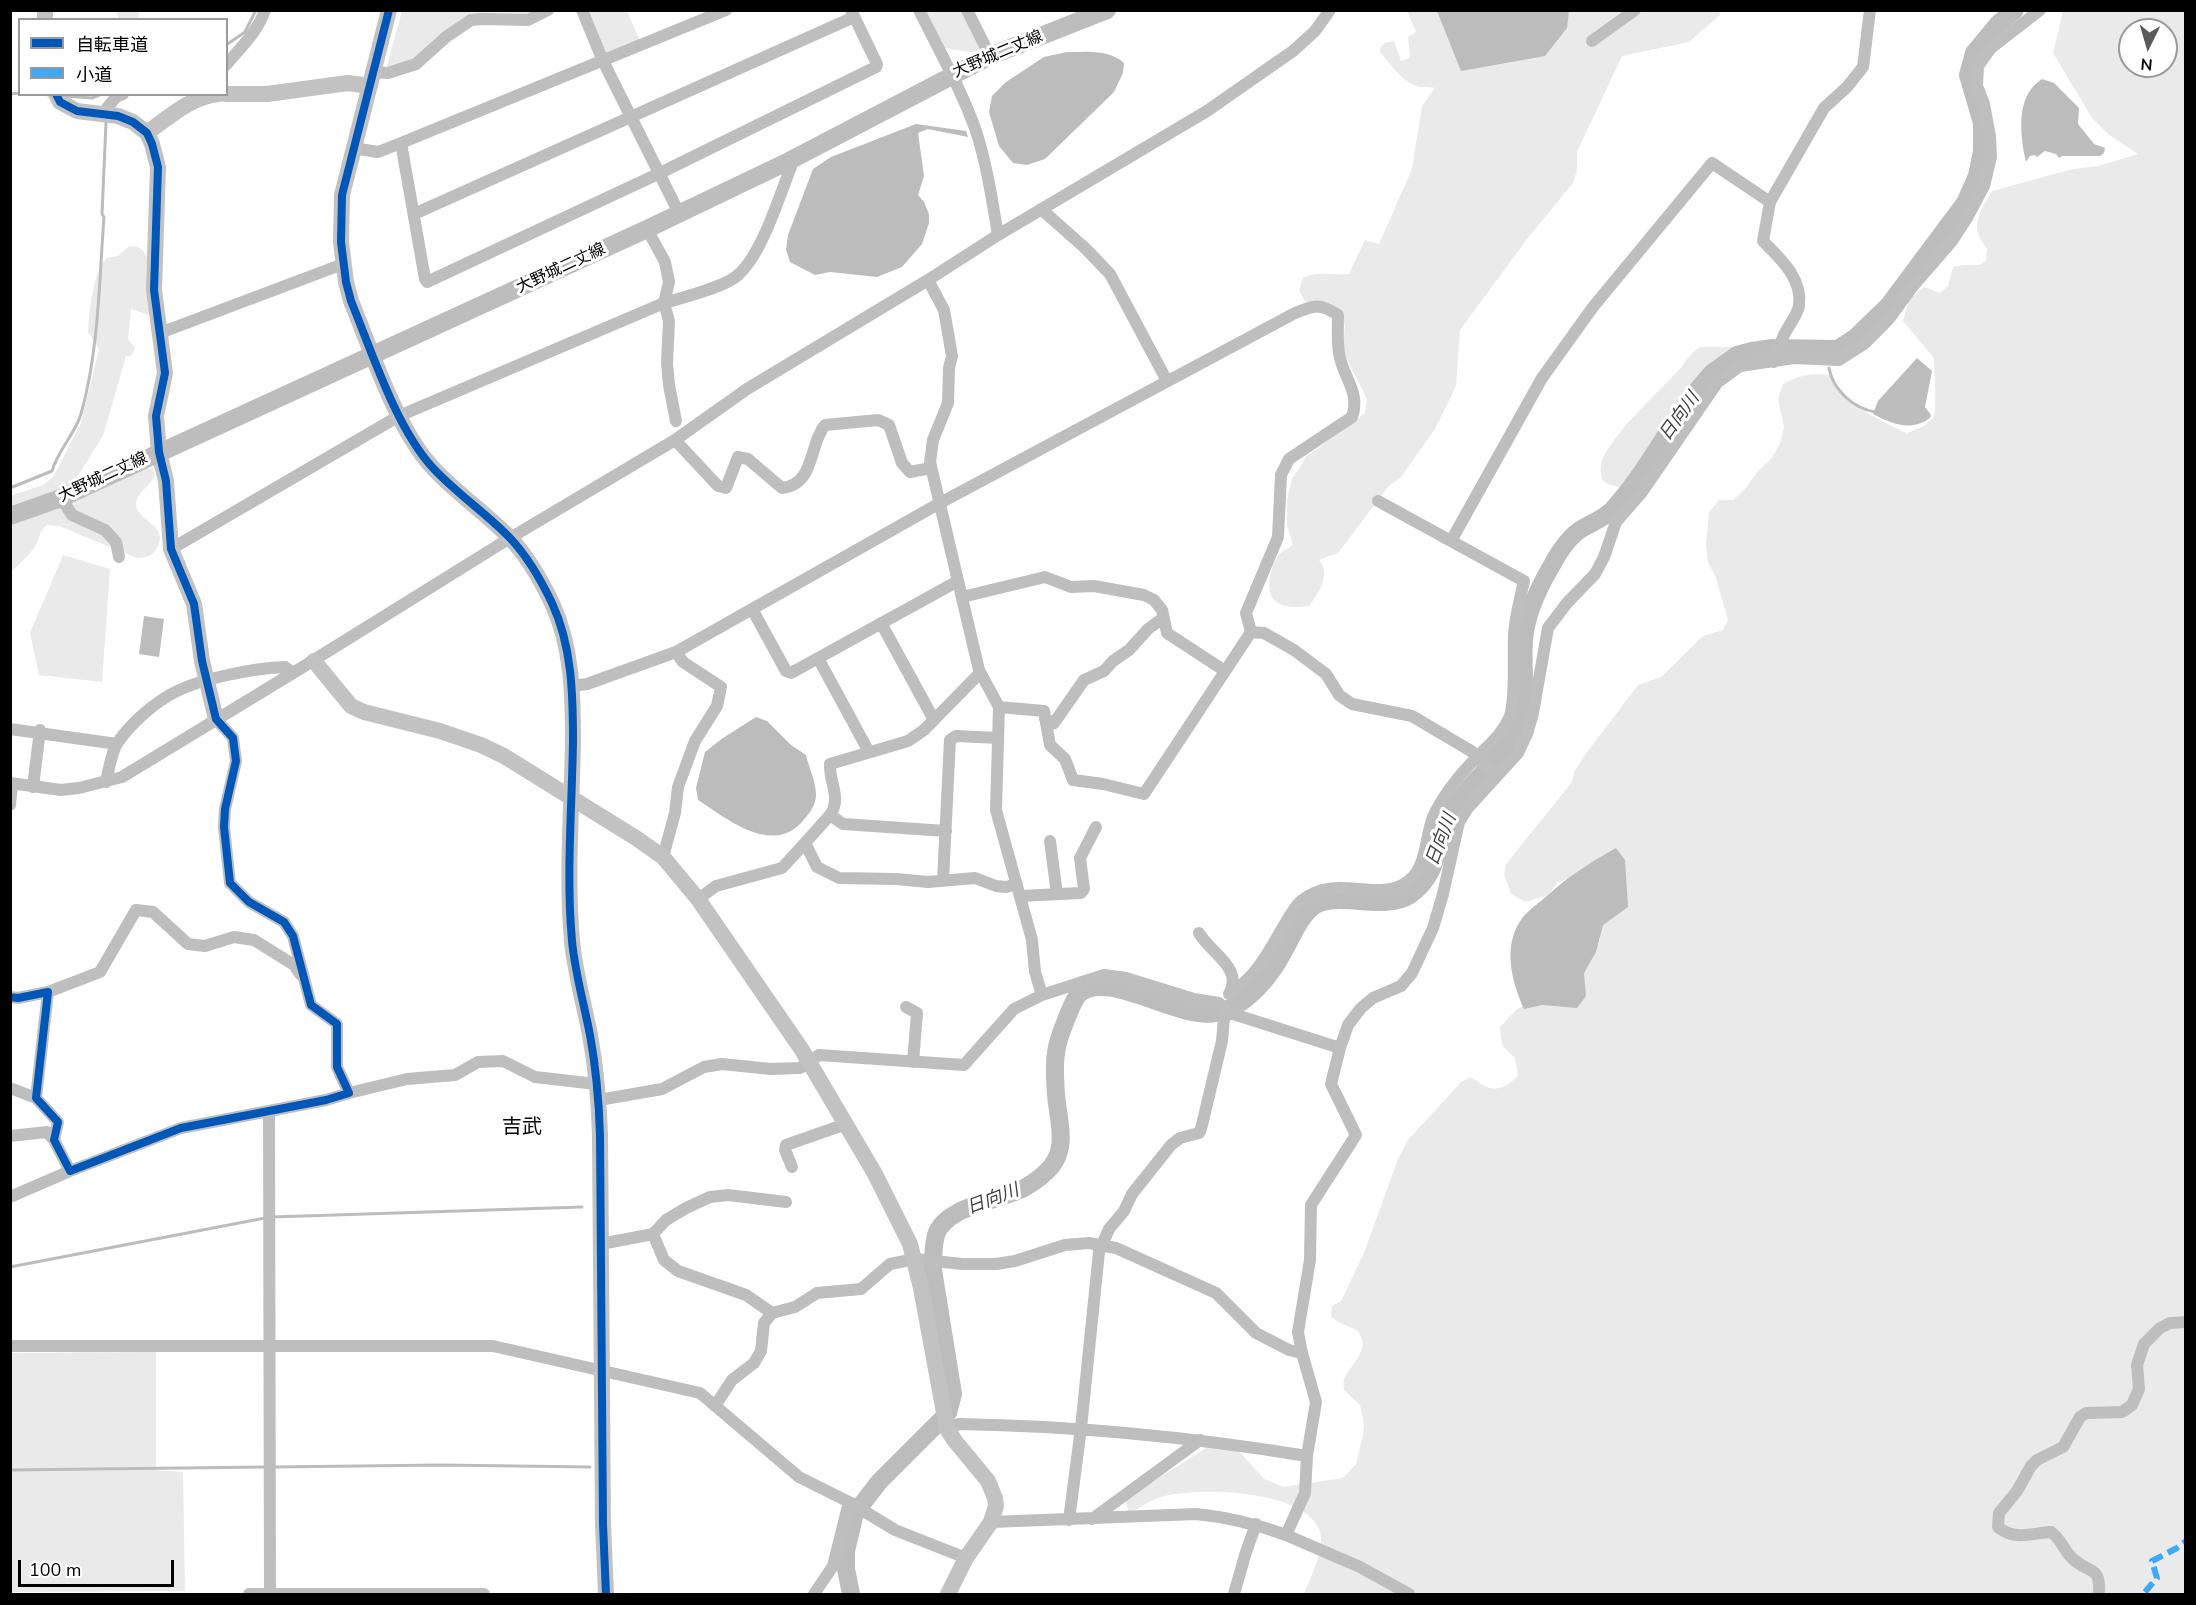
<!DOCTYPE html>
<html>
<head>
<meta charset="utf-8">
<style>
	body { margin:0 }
	#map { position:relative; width:2196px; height:1605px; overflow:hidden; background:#fff; font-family:"Nunito Sans","Noto Sans JP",sans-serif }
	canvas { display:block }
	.frame { position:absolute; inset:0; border:12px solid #000; pointer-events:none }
	.legend { position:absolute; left:18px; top:18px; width:210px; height:78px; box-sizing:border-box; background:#fff; border:2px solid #999; margin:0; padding:8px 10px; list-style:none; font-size:18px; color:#000 }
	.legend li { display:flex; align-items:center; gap:12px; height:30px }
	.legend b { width:30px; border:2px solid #999 }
	.north { position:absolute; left:2118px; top:18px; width:60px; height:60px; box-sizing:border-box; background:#fff; border:2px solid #999; border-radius:50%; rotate:185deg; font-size:16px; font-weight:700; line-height:24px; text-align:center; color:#000 }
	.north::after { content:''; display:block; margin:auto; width:21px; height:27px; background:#595959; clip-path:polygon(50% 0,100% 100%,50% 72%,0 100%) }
	.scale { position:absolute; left:18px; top:1560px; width:156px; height:27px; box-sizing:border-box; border:3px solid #000; border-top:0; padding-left:8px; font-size:18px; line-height:21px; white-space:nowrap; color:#000; -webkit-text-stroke:4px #fff; paint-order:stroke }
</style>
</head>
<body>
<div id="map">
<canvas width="2196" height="1605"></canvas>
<div class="frame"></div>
<ul class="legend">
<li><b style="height:8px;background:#0057b8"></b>自転車道</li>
<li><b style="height:8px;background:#3fa9f5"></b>小道</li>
</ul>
<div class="north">N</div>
<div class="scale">100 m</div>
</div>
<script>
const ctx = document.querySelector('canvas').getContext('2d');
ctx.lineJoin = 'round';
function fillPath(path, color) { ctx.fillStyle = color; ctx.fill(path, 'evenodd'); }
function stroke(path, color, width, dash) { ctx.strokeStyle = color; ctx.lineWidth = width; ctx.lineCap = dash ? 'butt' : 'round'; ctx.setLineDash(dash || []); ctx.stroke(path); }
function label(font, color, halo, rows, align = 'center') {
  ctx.font = font + ' "Nunito Sans","Noto Sans JP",sans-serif'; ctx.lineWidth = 6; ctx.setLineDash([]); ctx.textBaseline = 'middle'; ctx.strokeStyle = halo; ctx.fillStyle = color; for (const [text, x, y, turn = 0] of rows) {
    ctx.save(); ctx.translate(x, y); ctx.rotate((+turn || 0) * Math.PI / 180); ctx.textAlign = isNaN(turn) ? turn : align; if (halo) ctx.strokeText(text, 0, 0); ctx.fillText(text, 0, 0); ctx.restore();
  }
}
const green = new Path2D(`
	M 116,11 L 139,11 L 139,19 L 119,19 Z
	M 402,11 L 541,11 L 528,16 L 467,17 L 433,40 L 414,61 L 388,69 L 387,65 Z
	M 588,11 L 627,11 L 640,40 L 606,54 Z
	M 926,11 L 962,11 L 983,51 L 974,53 L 945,48 Z
	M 1407,11 L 1719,11 L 1720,15 L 1689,42 L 1622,56 L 1577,152 L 1577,170 L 1573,183 L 1527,239 L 1460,330 L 1456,386 L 1435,429 L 1401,477 L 1388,487 L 1338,553 L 1319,560 C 1332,575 1318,593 1309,606 C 1299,607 1289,608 1280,604 C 1263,597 1269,569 1278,556 C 1281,552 1288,548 1293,545 L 1287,525 L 1287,500 L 1292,479 L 1306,457 L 1365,413 L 1367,399 L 1343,352 L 1345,324 L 1304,300 L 1299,290 L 1303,278 C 1318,270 1332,276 1349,274 L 1365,240 L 1379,244 L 1412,169 L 1422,106 L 1435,88 C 1428,86 1422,88 1416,86 C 1400,80 1391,64 1380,52 L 1380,48 L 1385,43 L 1394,41 L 1401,61 L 1410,58 L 1408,37 L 1416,32 Z
	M 2063,11 L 2185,11 L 2185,1594 L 1304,1594 C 1310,1578 1327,1546 1319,1529 C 1302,1490 1201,1487 1165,1496 C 1152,1499 1140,1507 1129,1514 L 1125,1499 L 1208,1447 L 1237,1449 L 1264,1479 L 1284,1487 L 1343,1478 L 1356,1464 L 1363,1435 L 1364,1425 L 1360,1405 L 1344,1390 C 1344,1387 1343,1383 1344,1380 C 1349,1365 1371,1351 1359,1333 C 1354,1326 1340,1326 1331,1316 L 1332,1306 L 1341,1301 L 1364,1253 L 1398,1159 L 1408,1140 L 1461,1082 L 1470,1077 C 1477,1080 1481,1085 1487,1087 C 1499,1092 1510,1084 1518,1076 L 1515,1058 L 1502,1045 L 1500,1027 L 1516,1010 L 1582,970 L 1593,949 L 1599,944 L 1600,936 L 1581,875 L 1558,882 L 1548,895 L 1526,902 L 1511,894 L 1504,874 L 1506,864 L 1572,782 L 1575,770 L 1585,755 L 1638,685 L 1661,677 L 1703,636 L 1723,630 L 1728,620 L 1716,578 L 1708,562 L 1706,544 L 1709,512 L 1719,500 L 1733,500 L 1744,490 L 1758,471 L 1772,458 L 1780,443 L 1784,427 L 1778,399 L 1783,384 C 1800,375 1811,373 1830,375 C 1846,403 1878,421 1907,433 L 1924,426 L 1934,417 C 1937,397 1934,378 1934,358 L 1903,321 L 1909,300 L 1924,287 L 1940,293 L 1948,286 L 1953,267 L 1964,265 L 1980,265 L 1986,260 L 1987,248 C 1968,227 1980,212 1992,191 L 2073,169 L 2098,166 L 2138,154 L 2109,135 L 2092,118 L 2053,53 ZM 2130,30 L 2166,30 L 2166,66 L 2130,66 Z
	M 129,246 C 132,247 135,246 138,247 C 154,253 152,296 153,311 L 148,315 L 131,309 L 128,339 L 135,348 L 131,356 L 126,356 L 103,436 L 74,482 L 68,487 L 11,510 L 10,496 L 43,485 L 52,478 L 57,470 L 81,423 L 99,349 L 88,332 C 89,313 93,271 107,258 L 118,256 Z
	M 1700,347 L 1738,347 C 1727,355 1716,363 1707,374 C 1679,409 1656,462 1619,487 L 1607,484 L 1602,479 C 1601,475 1600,469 1601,465 C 1606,440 1657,393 1675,374 C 1686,363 1687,356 1700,347 Z
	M 148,468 L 152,469 L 155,473 C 153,486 136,491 136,505 C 137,521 170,525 157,548 C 152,556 146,558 137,558 L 59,526 L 47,525 C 39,530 40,539 35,546 C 29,556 19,564 11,572 L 11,524 L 25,516 Z
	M 63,555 L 110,569 L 102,682 L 39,675 L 30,633 Z
	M 156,1352 L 156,1470 L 183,1472 L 185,1591 L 11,1592 L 11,1353 Z`);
const water = new Path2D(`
	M 1437,11 L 1569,11 L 1567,28 L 1545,56 L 1461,71 Z
	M 1067,52 C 1087,52 1109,49 1124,63 L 1123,73 L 1114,92 L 1045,159 L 1027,165 L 1013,163 L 999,146 L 989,112 L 992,96 L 1006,82 L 1044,57 Z
	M 2042,79 L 2054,83 L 2079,108 L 2078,124 L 2094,144 L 2105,148 L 2104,153 L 2100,156 L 2062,156 L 2059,158 L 2056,154 L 2045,151 L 2037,157 L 2035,155 L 2030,156 L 2026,162 C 2020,135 2015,96 2042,79 Z
	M 916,124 L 966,131 L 968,137 L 928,129 L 918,133 L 924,176 L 918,195 L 924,202 L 929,214 L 929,223 L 922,244 L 902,267 L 877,277 L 830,272 L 815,275 L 790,262 L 786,250 L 788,235 L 813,169 L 831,157 Z
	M 1917,358 L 1932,371 L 1925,407 L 1931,415 L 1930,418 C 1911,432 1892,424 1873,414 L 1878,401 Z
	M 144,616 L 164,619 L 159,657 L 139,654 Z
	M 756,717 L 767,721 L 791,745 L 806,755 C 809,768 816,781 816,795 C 816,806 808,815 801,823 C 770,855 726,818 698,800 L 696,788 L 705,752 L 723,738 Z
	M 1616,848 L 1625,860 L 1628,907 L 1603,925 L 1596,952 L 1584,973 L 1586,996 L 1577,1008 L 1542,1005 L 1524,1009 C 1511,980 1502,944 1523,917 C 1530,909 1540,902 1548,895 C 1569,876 1591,862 1616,848 Z`);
const stream = new Path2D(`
	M 226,45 L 245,32 L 256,10
	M 10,94 L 20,93
	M 42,94 L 50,95
	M 65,96 L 92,98 L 102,94
	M 1829,368 C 1833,390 1853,408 1875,412
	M 10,488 L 52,471 C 58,450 75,434 81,414 C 99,350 99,282 104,217 L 102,214 L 106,123
	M 272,1217 L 582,1207
	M 10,1267 L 265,1218
	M 274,1467 L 442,1465 L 590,1467
	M 10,1470 L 267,1467`);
const river = new Path2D(`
	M 851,1594 L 846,1569 L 846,1551 L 855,1513 L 879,1482 L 948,1413 L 953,1394 L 933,1270 C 933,1258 933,1246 936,1235 C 945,1206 999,1201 1024,1188 C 1031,1184 1040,1178 1046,1172 C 1070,1151 1058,1121 1056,1094 C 1055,1081 1054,1066 1056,1053 C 1057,1042 1062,1030 1066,1020 C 1069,1013 1073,1001 1078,995 C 1105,967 1178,1021 1216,1013 C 1247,1007 1272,975 1285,949 C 1293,935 1298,920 1310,909 C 1333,888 1383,913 1410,895 C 1441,873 1436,841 1452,811 C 1470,779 1512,753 1521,717 C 1527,694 1522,666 1524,642 C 1525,616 1539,587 1552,565 C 1559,552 1569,536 1583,528 C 1593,522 1603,519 1612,510 C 1651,468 1674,413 1713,372 L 1737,355 L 1752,351 L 1773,348 L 1838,349 L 1856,337 L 1889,305 L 1965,203 L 1977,176 L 1982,151 L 1982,123 L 1968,75 L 1974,53 L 1998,24 L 2015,10`);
const street = new Path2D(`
	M 582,10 L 603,61 L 679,213
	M 726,10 L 401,143 L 425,279 L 427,282 L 660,173 L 876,67 L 877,64 L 851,10
	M 919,10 C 939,50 961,89 976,131 C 987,165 992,200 998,235
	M 967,10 L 990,56
	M 1592,41 L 1635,10
	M 226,65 C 241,47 257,33 265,10
	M 373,72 L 388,73 L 416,64 L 446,37 L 471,20 L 482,19 L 528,20 L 548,10
	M 107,115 L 107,108 L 116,97 L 123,94
	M 353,148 L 378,152 L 401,143
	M 1041,209 L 1085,248 L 1110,274 L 1167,381
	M 414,214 L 854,17
	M 647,229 L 665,262 L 669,282 L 664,303 L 669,321 L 667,363 L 669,385 L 676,421
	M 928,280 L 944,310 L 952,356 L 949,368 L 948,403 L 933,440 L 930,462 L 979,670 L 999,707 L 996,810 L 1032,940 L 1035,972 L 1042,995
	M 160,333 L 343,264
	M 1774,362 C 1777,353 1780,344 1784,335 C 1788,326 1797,316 1799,306 C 1803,279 1780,258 1763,241 L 1770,202 L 1824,108 L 1847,87 L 1863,67 L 1870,10
	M 675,440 L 747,389 L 928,280 L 998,235 L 1207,111 L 1293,51 L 1315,31 L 1330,10
	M 61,498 L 72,515 L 105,530 L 116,542 L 119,557
	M 1451,541 L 1542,378 L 1593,307 L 1712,163 L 1770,202
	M 171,549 L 399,416 L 664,303 C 682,298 725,287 738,275 C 762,254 779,197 791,167 L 789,161
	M 962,597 L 1045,577 L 1071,587 L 1094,586 L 1144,595 L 1154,600 L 1162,610 L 1167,633 L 1225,671
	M 752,609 L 786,671 L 791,673 L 958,581
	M 881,623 L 934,720
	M 818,658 L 869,752
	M 572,686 L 587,684 L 676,652
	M 999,707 L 1044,711 L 1050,745 L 1065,759 L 1073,780 L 1103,784 L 1144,794 L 1251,632 L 1264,633 L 1294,650 L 1326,674 L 1339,695 L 1352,704 L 1412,716 L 1471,751 L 1497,775
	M 1045,719 L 1054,723 L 1084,680 L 1104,671 L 1113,661 L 1129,650 L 1148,629 L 1163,618
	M 10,729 L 117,744
	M 106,782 C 109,770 111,752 118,742 C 132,722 155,702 177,691 C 204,678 255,668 285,667 L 293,673
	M 10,783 L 61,790 L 79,788 L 122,777 L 293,673 L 510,538 L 675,440 L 718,486 L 726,488 L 738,457 L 748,459 L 782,488 C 815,485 809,444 825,425 L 878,420 L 889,425 L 902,463 L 910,472 L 931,468
	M 33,787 L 40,730
	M 10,805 L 12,783
	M 830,815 C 842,798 829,783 830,764 L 908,741 L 924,730 L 980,673
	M 1050,841 L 1057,894
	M 805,843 L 830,815 L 843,824 L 946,831
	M 663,857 L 675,813 L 678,787 L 695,741 L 717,706 L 721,687 L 683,662 L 676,652 L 940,503 L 1295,313 C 1314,305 1320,303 1338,315 C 1338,328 1337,341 1339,353 C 1342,376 1361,392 1352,417 L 1289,459 L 1281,475 L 1278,537 L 1246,613 L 1251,632
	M 943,880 L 950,740 L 956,736 L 998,738
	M 1020,896 L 1081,893 L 1084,889 L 1080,858 L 1096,827
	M 698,899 L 716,886 L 782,868 L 805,843 L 817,867 L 839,878 L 896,879 L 928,882 L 975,878 L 996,886 L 1006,887 L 1017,884
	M 1199,933 C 1211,954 1244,968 1229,994
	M 48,992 L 100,972 L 136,910 L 153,912 L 188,944 L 205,946 L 234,937 L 254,940 L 294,965 L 300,974
	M 1230,994 C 1257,975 1267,955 1283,927 C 1288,919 1294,907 1301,901 C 1333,874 1372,900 1402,885 C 1428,872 1424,840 1433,817 C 1443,795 1462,772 1479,755 C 1491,743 1503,733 1510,716 C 1516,698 1513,656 1514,635 C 1515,617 1520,599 1524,581 L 1378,501
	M 10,997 L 18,998 L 48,992 L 36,1098 L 58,1122 L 54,1140 L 70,1171 L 181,1128 L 326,1100 L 349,1093 L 337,1067 L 337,1024 L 311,1005 L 293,936 L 284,922 L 249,902 L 230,883 L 224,827 L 225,809 L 236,761 L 233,738 L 216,719
	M 906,1007 L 917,1013 L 913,1062
	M 1340,1048 L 1348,1025 L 1361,1008 L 1373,998 L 1401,986 L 1412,973 L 1433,928 L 1443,894 L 1459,822 L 1467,809 L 1518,753 L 1527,734 L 1533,713 L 1548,628 L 1567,603 L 1595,574 L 1604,557 L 1616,522 L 1642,492 L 1717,383 L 1740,366 L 1794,358 L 1839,360 L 1864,344 L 1889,319 L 1913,286 L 1952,241 L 1967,218 L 1984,186 L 1991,157 L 1990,136 L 1984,104 L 1977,86 L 1978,66 L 1991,48 L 2040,10
	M 10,1088 L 36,1098
	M 349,1093 L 407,1079 L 455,1075 L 478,1062 L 503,1061 L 535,1077 L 596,1084
	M 599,1100 L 662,1089 L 704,1067 L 722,1064 L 771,1069 L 800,1068 L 819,1055 L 964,1065 L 1014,1009 L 1042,995 L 1104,975 L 1126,978 L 1194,999 L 1219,1003 L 1230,1013 L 1340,1048 L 1331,1084 L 1356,1135 L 1311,1205 L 1310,1260 L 1298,1332 L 1302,1353 L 1316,1402 L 1307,1456 L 1305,1493 L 1286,1535 C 1256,1524 1228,1517 1196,1514 L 991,1522
	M 269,1111 L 270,1594
	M 10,1136 L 47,1132 L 54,1140
	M 792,1167 L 785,1150 L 786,1145 L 846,1124
	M 10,1197 L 70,1171
	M 653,1234 L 664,1260 L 678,1271 L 746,1295 L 772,1313
	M 601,1244 L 653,1234 L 666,1220 L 686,1208 L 710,1197 L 728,1195 L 786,1202
	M 10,1346 L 493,1346 L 700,1393 L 799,1477 L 849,1502 L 895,1530 L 966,1558
	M 715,1406 L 732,1380 L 754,1363 L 761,1351 L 764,1323 L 772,1313 L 795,1307 L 817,1293 L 861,1289 L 890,1264 L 915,1259 L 962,1264 L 996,1264 L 1015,1261 L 1065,1245 L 1089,1243 L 1116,1248 L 1216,1293 L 1256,1333 L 1289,1350 L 1302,1353
	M 947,1429 L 959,1424 C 1076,1426 1191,1437 1307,1456
	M 1092,1519 L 1200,1440
	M 1069,1520 L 1081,1428 L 1099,1252 L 1109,1229 L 1124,1211 L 1132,1194 L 1171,1145 L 1180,1138 L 1199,1133 L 1201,1129 L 1222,1041 L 1224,1018 L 1230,1013
	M 1286,1535 L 1360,1567 L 1409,1594
	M 249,1594 L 484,1594
	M 814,1594 L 833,1566 L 849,1502
	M 1234,1594 L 1246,1552 L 1256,1524
	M 2099,1594 C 2101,1565 2089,1574 2073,1559 C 2064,1551 2062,1540 2051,1532 C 2032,1533 2014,1541 1998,1527 L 1999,1513 L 2017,1491 L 2031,1466 L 2037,1460 L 2063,1447 L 2080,1417 L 2086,1413 L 2122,1412 L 2132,1405 L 2139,1389 L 2137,1365 L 2144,1344 L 2160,1328 L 2170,1323 L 2186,1322`);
const secondary = new Path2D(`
	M 45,10 L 45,20
	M 389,10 L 342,195 L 341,242 L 346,282 L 351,301 C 372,352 396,428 433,468 C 456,493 486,513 510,538 C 528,557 541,580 552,603 C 572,646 573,694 573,741 C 572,808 566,875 572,941 C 575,973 584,1004 590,1035 C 596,1068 599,1102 600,1135 L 603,1524 L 606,1594
	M 56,94 L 60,102 L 77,111 L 118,116 L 133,122 L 147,133 L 152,144 L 158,167 L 154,290 L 165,373 L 156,416 L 159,452 L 166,481 L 171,549 L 194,604 L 202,661 L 216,719
	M 226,94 L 267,94 L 348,83 L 370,86
	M 147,133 C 169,117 192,96 219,94
	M 314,661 L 351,706 L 364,712 L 440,731 L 481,745 L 504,756 L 636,838 L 663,857 L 698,899 L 802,1050 L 875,1174 L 910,1244 L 921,1288 L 947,1429 L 955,1441 L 988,1481 L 995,1498 L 996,1506 L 991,1522 L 966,1558 L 948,1594`);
const primary = new Path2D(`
	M 10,516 L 61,498 L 647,229 L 789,161 L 990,56 L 1107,10`);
const quiet = new Path2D(`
	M 2145,1592 L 2157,1578 L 2152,1561 L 2177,1548 L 2186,1541`);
const cycleway = new Path2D(`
	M 389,10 L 342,195 L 341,242 L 346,282 L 351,301 C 372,352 396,428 433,468 C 456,493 486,513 510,538 C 528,557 541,580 552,603 C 572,646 573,694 573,741 C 572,808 566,875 572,941 C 575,973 584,1004 590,1035 C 596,1068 599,1102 600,1135 L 603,1524 L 606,1594
	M 10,997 L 18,998 L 48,992 L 36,1098 L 58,1122 L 54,1140 L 70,1171 L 181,1128 L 326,1100 L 349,1093 L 337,1067 L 337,1024 L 311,1005 L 293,936 L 284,922 L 249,902 L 230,883 L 224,827 L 225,809 L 236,761 L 233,738 L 216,719 L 202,661 L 194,604 L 171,549 L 166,481 L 159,452 L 156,416 L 165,373 L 154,290 L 158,167 L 152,144 L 147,133 L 133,122 L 118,116 L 77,111 L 60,102 L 56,94`);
const streetNames = [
	["大野城二丈線",998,55,-23],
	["大野城二丈線",561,269,-25],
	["大野城二丈線",103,478,-25]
];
const waterNames = [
	["日向川",1680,417,-54],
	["日向川",1442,840,-69],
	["日向川",993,1200,-21]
];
const quarterNames = [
	["吉武",522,1128]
];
fillPath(green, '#eaeaea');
fillPath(water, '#bcbcbc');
stroke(stream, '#bcbcbc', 3);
stroke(river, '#bcbcbc', 18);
stroke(street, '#bebebe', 12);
stroke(secondary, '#c2c2c2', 16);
stroke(primary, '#bdbdbd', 18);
stroke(quiet, '#3fa9f5', 6, [12, 6]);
stroke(cycleway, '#0057b8', 8);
label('16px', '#000', '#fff', streetNames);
label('italic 18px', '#414141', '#fff', waterNames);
label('20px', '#000', '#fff', quarterNames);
</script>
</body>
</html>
